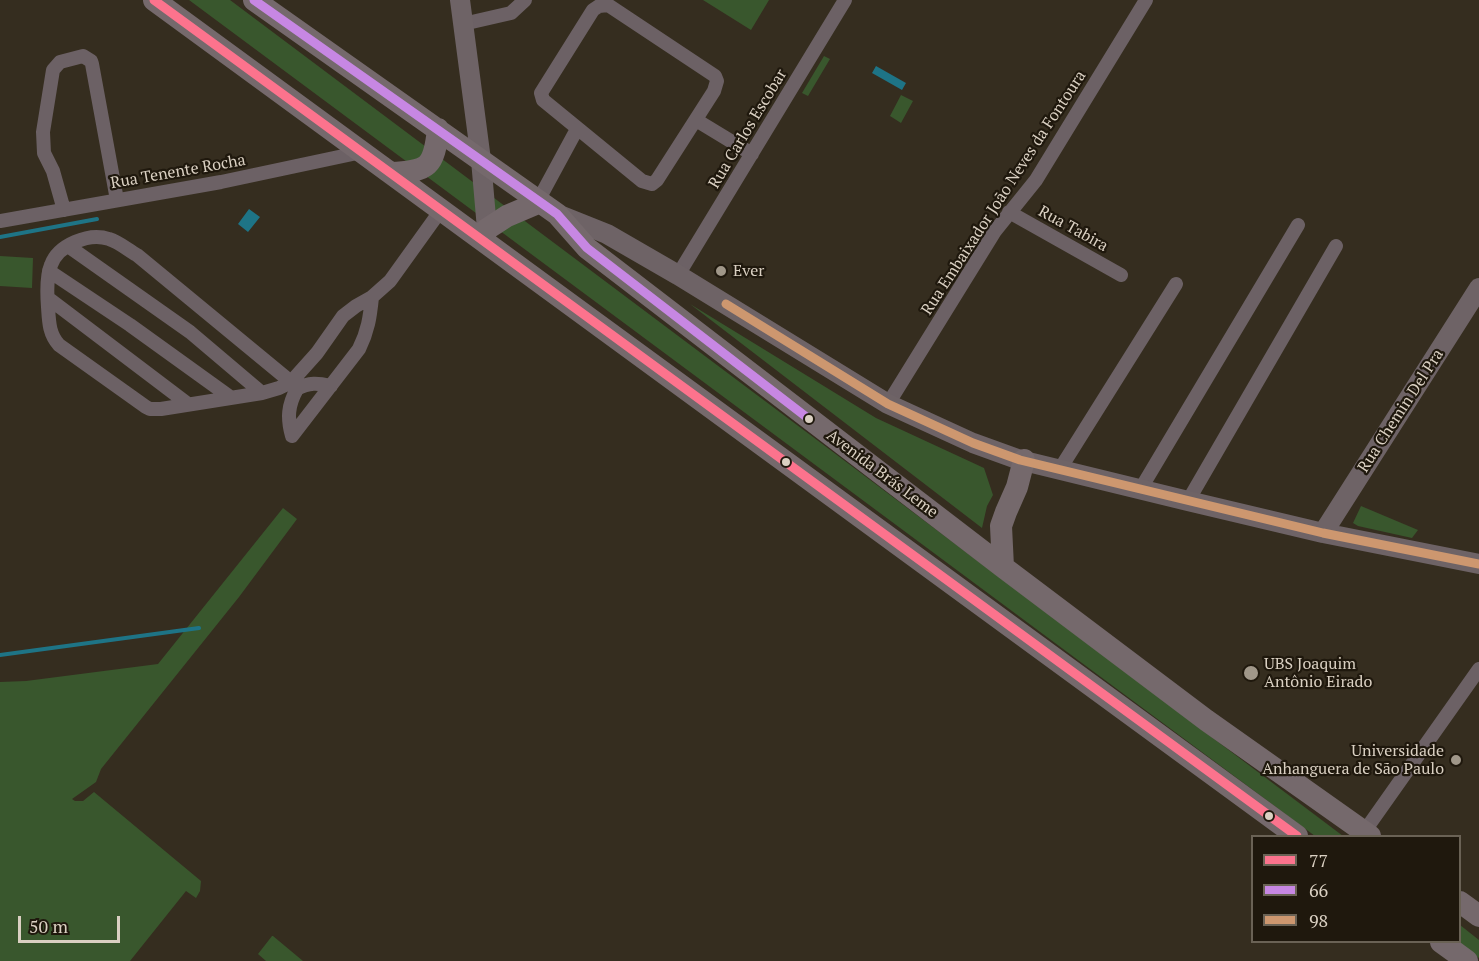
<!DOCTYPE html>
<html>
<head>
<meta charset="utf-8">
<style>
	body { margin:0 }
	#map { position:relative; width:1479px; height:961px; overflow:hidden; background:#352d1f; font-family:"PT Serif",serif }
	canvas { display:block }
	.legend { position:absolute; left:1251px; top:835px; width:210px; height:108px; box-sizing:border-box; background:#1f180d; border:2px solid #6a6255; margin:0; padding:8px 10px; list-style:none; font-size:18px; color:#dad0c2 }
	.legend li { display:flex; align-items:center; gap:12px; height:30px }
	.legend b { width:30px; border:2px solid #6a6255 }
	.scale { position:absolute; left:18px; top:916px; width:102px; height:27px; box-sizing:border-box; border:3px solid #dad0c2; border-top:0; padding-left:8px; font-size:18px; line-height:21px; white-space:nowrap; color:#dad0c2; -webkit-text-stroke:4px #1f180d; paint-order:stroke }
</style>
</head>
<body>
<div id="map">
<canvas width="1479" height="961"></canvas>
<ul class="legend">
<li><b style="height:8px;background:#fc738d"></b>77</li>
<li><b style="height:8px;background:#c787e3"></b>66</li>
<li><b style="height:8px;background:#cd976f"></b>98</li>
</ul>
<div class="scale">50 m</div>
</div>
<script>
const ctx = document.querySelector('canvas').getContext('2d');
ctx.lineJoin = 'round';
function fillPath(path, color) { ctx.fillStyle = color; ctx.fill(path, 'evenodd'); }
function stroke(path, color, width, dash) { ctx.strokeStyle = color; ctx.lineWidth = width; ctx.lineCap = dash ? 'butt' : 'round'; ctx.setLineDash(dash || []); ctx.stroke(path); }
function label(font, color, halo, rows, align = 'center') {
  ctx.font = font + ' "PT Serif",serif'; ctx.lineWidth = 4.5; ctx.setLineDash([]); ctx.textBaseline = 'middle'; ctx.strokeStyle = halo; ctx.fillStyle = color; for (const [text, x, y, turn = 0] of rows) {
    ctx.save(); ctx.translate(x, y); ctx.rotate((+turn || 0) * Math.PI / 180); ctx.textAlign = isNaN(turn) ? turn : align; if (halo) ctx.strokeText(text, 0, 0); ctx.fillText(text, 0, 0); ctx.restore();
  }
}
const green = new Path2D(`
	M 189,0 L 230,0 L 833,452 L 1343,836 L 1315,836 Z
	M 703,0 L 769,0 L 751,30 Z
	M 824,56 L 830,59 L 808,96 L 802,93 Z
	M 901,95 L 913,101 L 901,123 L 890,116 Z
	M 0,256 L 33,258 L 32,288 L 0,286 Z
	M 690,304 L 876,418 L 984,468 L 993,495 L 987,506 L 982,528 Z
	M 1361,506 L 1418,530 L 1412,538 L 1358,526 L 1353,523 Z
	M 283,508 L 297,519 L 239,597 L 101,769 L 96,782 L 72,799 L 75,801 L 83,801 L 94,792 L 201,881 L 200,891 L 196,898 L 186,891 L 130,961 L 0,961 L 0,682 L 26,681 L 158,664 Z
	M 1460,925 L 1479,940 L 1479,958 L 1457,942 L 1460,942 Z
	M 272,936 L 273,936 L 303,961 L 266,961 L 258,954 Z`);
const water = new Path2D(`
	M 876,66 L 906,83 L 902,90 L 872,73 Z
	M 249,209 L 260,217 L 248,232 L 238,224 Z`);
const stream = new Path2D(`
	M 0,237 L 97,219
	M 0,655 L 199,628`);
const street = new Path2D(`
	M 608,5 L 715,76 L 717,81 L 714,91 L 657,180 L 652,184 L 642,181 L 543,100 L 541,93 L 593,10 L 599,6 Z
	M 463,24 L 511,13 L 525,0
	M 696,120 L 752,154
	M 538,201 L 577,129
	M 64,210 L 53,171 L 44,153 L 43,132 L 53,70 L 60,62 L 83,56 L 91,61 L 92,64 L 117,200
	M 1009,212 L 1121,275
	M 0,221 L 221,182 L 362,152
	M 68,246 L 190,332 L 262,393
	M 49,271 L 130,325 L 230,397
	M 678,275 L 845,0
	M 48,298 L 188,404
	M 297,389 C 309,382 318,383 331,386
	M 888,404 L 995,231 L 1036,180 L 1146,0
	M 292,436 C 287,418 288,405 297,389 L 291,382 L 137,255 C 128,250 119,242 109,239 C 89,232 58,245 51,265 C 46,277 47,294 48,307 C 49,322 49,334 59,345 L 146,407 L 150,409 L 161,409 L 262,393 L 279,388 L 291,382 L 317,353 L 343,316 L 356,306 L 372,297 L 390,281 L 441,210
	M 292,436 L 359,349 C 368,331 370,317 372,297
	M 1060,469 L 1176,284
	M 1140,490 L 1298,225
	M 1188,501 L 1336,246
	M 1364,832 L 1479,669`);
const secondary = new Path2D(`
	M 460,0 L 481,160 L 487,229 L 482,239
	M 557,214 L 607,234 L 678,275 L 888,404 L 973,443 L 1020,460 L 1188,501 L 1323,533 L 1479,564
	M 1323,533 L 1479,288`);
const primary = new Path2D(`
	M 154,0 L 1297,836
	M 254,0 L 557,214 L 587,248 L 1003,567 L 1206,720 L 1370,836
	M 391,173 C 429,171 434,167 438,129
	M 487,229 L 507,216 L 540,202
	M 1003,567 L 1001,526 L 1006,512 L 1017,487 L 1024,460
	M 1460,902 L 1479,916
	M 1441,942 L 1467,961`);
const bus1 = new Path2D(`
	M 154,0 L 1297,836`);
const bus2 = new Path2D(`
	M 254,0 L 557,214 L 587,248 L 809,419`);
const bus3 = new Path2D(`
	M 726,304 L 888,404 L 973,443 L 1020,460 L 1323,533 L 1479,564`);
const markers = [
	[721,271,6,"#a09789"],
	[809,419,5,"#dad0c2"],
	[786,462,5,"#dad0c2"],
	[1251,673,8,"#a09789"],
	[1456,760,6,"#a09789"],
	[1269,816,5,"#dad0c2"]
];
const streetNames = [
	["Rua Carlos Escobar",748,129,-59],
	["Rua Tenente Rocha",178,172,-10],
	["Rua Embaixador João Neves da Fontoura",1004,193,-57],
	["Rua Tabira",1073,229,29],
	["Rua Chemin Del Pra",1401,411,-57],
	["Avenida Brás Leme",882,474,37]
];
const poiNames = [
	["Ever",733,271],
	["UBS Joaquim",1264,664],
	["Antônio Eirado",1264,682],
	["Universidade",1444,751,"right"],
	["Anhanguera de São Paulo",1444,769,"right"]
];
fillPath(green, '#39572d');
fillPath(water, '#1e7486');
stroke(stream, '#1e7486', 4);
stroke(street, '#6c6165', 14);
stroke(secondary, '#6e6366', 20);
stroke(primary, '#75696c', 22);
stroke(bus1, '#fc738d', 9);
stroke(bus2, '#c787e3', 9);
stroke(bus3, '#cd976f', 9);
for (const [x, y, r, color] of markers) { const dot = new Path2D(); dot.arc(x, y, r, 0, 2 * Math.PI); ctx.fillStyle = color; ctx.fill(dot); stroke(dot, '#1f180d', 2); }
label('16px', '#dad0c2', '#1f180d', streetNames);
label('16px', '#dad0c2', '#1f180d', poiNames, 'left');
</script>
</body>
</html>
